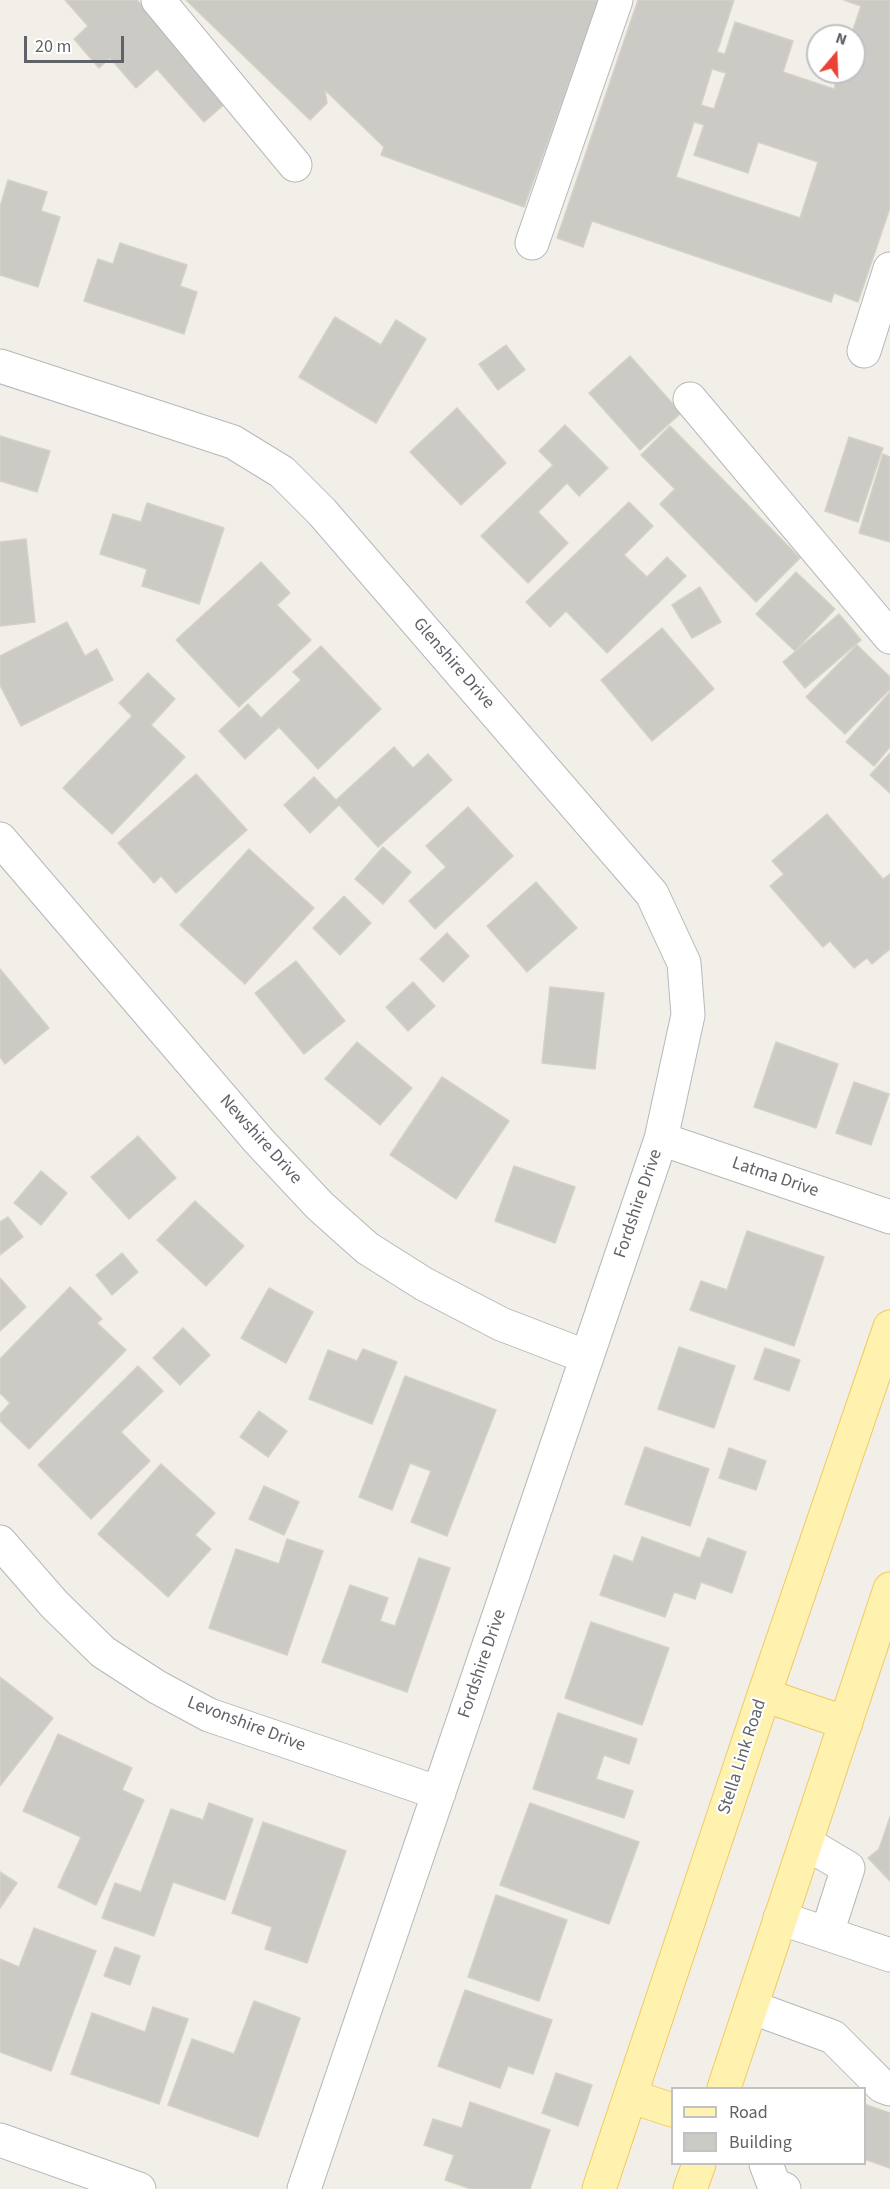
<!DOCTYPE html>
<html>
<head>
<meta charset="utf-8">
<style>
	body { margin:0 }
	#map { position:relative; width:890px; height:2189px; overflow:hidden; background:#f1efe8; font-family:"Source Sans 3",sans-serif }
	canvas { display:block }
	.legend { position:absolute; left:671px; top:2087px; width:195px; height:78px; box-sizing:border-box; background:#fff; border:2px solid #bfc1c3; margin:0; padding:8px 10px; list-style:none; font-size:18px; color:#5f6368 }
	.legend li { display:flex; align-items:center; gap:12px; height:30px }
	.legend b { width:30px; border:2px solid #bfc1c3 }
	.north { position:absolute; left:806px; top:24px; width:60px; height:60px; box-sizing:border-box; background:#fff; border:2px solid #bfc1c3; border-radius:50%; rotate:19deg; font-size:16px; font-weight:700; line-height:24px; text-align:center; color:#5f6368 }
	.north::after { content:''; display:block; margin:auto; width:21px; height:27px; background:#ea4335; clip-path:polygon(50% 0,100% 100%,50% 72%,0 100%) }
	.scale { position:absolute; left:24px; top:36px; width:100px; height:27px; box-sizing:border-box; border:3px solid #5f6368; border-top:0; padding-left:8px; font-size:18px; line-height:21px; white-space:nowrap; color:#5f6368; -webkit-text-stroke:4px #fff; paint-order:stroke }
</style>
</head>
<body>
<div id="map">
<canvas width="890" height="2189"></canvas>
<ul class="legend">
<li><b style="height:8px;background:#fff2af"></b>Road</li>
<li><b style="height:16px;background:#cccac5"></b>Building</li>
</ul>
<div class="north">N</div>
<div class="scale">20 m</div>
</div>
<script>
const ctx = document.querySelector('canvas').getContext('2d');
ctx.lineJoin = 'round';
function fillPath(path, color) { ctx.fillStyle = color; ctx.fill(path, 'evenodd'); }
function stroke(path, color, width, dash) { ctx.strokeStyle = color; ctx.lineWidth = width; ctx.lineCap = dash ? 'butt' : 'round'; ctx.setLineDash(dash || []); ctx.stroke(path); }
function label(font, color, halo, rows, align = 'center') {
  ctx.font = font + ' "Source Sans 3",sans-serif'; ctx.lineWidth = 4.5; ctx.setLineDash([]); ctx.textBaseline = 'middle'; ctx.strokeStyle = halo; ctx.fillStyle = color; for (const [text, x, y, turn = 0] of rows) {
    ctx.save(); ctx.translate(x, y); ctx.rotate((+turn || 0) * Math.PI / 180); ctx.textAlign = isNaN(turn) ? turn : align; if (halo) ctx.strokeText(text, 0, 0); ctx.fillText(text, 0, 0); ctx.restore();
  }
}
const building = new Path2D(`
	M 65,0 L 137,0 L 227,102 L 204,122 L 157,69 L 136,88 L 110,58 L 99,68 L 74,39 L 88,26 Z
	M 186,0 L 599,0 L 524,207 L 381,155 L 384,147 L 325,90 L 327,103 L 310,120 Z
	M 638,0 L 734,0 L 717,52 L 725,54 L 735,22 L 793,41 L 783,72 L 834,89 L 839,72 L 854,72 L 854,36 L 851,36 L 861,6 L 844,0 L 890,0 L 890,208 L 858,302 L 834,293 L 831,302 L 592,221 L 583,247 L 557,238 ZM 712,69 L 726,73 L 714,109 L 701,105 ZM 694,122 L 704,125 L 694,155 L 748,173 L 758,142 L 818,162 L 800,218 L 676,177 Z
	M 8,180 L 47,192 L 41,211 L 60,217 L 38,287 L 0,275 L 0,207 Z
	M 120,243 L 187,265 L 180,286 L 197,292 L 184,334 L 84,301 L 98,259 L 113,264 Z
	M 335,317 L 381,345 L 396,320 L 426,339 L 376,423 L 299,377 Z
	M 506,345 L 525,370 L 498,390 L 479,364 Z
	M 630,356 L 681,413 L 640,450 L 589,393 Z
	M 457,408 L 506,463 L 461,505 L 410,452 Z
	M 565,425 L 608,468 L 579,496 L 567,483 L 538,512 L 568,543 L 528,583 L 481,536 L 553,465 L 539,451 Z
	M 670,426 L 800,558 L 756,602 L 660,504 L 675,489 L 641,455 Z
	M 0,436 L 50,451 L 37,492 L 0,481 Z
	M 849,437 L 883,448 L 858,522 L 825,511 Z
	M 883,454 L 890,457 L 890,542 L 859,533 Z
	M 629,502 L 653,526 L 624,555 L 647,577 L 667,557 L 686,576 L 607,653 L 566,611 L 550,627 L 526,602 Z
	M 147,503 L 224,528 L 199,604 L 142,586 L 147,569 L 100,554 L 113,514 L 141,522 Z
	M 26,539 L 35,622 L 0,626 L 0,542 Z
	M 261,562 L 290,593 L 277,605 L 311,640 L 239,707 L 176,640 Z
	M 796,572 L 835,609 L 795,651 L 756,614 Z
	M 700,587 L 721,622 L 692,638 L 672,605 Z
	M 839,614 L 861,640 L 805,688 L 783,662 Z
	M 67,622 L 85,656 L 97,649 L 113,680 L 21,726 L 0,685 L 0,656 Z
	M 662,628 L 714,689 L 652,741 L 601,680 Z
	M 857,645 L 890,677 L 890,689 L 845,734 L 806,697 Z
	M 321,646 L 381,709 L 318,769 L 279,727 L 245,759 L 219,731 L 248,704 L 261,718 L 301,680 L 293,672 Z
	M 148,673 L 175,699 L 151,725 L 185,757 L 112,834 L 63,788 L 132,716 L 119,703 Z
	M 890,692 L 890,747 L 874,766 L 846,742 Z
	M 394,747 L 413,768 L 428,754 L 452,780 L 378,847 L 339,805 L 310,833 L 284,805 L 314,777 L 336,800 Z
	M 890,753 L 890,793 L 870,775 Z
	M 196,774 L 247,830 L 176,893 L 161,876 L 154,883 L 118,843 Z
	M 468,807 L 513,856 L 435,929 L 409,901 L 446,867 L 426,846 Z
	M 827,814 L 883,879 L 890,874 L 890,949 L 872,964 L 867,958 L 854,968 L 830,941 L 823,947 L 770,886 L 784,874 L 772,861 Z
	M 383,847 L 411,872 L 383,904 L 355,879 Z
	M 249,849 L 314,908 L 245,984 L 180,925 Z
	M 536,882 L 577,928 L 527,972 L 487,926 Z
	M 344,896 L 371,923 L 340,955 L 313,928 Z
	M 447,933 L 469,956 L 443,982 L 420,959 Z
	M 296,961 L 345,1021 L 304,1054 L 255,993 Z
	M 0,969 L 49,1028 L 5,1064 L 0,1057 Z
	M 413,982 L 435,1006 L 408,1031 L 386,1007 Z
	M 550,987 L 604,993 L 595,1069 L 542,1063 Z
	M 357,1042 L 412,1088 L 380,1125 L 325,1079 Z
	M 776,1042 L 838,1064 L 816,1128 L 754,1107 Z
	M 442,1077 L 509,1121 L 456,1199 L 390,1155 Z
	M 854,1082 L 889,1094 L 871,1145 L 836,1133 Z
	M 138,1136 L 176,1178 L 129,1219 L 91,1177 Z
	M 514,1166 L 575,1187 L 555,1243 L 495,1221 Z
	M 41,1171 L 67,1193 L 41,1225 L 14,1203 Z
	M 195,1201 L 244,1246 L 206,1286 L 157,1240 Z
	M 8,1217 L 23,1237 L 0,1255 L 0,1222 Z
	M 747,1231 L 824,1257 L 794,1346 L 690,1310 L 701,1281 L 727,1290 Z
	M 122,1253 L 138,1272 L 112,1295 L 96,1275 Z
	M 0,1278 L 26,1307 L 0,1331 Z
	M 70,1287 L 102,1319 L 97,1323 L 126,1350 L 29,1449 L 0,1421 L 0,1414 L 10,1403 L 0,1393 L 0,1359 Z
	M 269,1288 L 313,1312 L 286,1363 L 241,1338 Z
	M 183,1328 L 210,1355 L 180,1385 L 153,1358 Z
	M 679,1347 L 735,1366 L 714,1428 L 658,1409 Z
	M 765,1348 L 800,1360 L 789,1391 L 754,1379 Z
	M 363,1349 L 397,1362 L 372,1424 L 309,1399 L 328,1350 L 357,1361 Z
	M 138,1366 L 163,1391 L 121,1432 L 150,1461 L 91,1519 L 38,1465 Z
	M 405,1376 L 496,1410 L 447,1536 L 411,1522 L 431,1471 L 410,1463 L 392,1510 L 359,1497 Z
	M 259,1411 L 287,1431 L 268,1457 L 240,1437 Z
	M 645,1447 L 709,1469 L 690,1526 L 625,1504 Z
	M 729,1448 L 766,1461 L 756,1490 L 719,1478 Z
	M 161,1464 L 215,1513 L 195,1535 L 211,1549 L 168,1597 L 98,1534 Z
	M 264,1486 L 299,1502 L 284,1535 L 249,1519 Z
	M 642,1537 L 700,1558 L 708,1538 L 746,1552 L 732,1593 L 701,1582 L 695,1599 L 674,1592 L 665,1617 L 600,1595 L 614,1555 L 633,1562 Z
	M 287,1539 L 323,1551 L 287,1655 L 209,1628 L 236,1549 L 279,1564 Z
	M 419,1558 L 450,1568 L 407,1692 L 322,1662 L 350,1585 L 388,1598 L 380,1621 L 395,1626 Z
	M 591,1622 L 669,1648 L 642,1725 L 565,1698 Z
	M 0,1677 L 53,1718 L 0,1786 Z
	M 558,1713 L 637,1739 L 629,1764 L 604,1755 L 596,1779 L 633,1791 L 624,1818 L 533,1789 Z
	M 58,1734 L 132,1768 L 122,1790 L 144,1800 L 96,1905 L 58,1887 L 81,1837 L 23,1811 Z
	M 209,1803 L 253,1819 L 225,1900 L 173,1882 L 154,1936 L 102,1918 L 115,1883 L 141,1892 L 171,1809 L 203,1820 Z
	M 530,1803 L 639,1842 L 609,1924 L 500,1885 Z
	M 890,1817 L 890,1881 L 868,1858 L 879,1849 Z
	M 263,1822 L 346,1851 L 307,1963 L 265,1949 L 272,1927 L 232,1913 Z
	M 0,1872 L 17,1883 L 0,1908 Z
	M 496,1895 L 567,1920 L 539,2001 L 468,1977 Z
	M 34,1928 L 96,1951 L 51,2071 L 0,2052 L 0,1959 L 19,1967 Z
	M 115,1947 L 140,1956 L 130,1985 L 104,1976 Z
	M 465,1990 L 552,2020 L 533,2074 L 508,2066 L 500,2088 L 438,2066 Z
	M 254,2001 L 300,2018 L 258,2137 L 168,2105 L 192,2039 L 234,2054 Z
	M 153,2007 L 188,2019 L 159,2104 L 71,2074 L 92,2013 L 145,2032 Z
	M 556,2073 L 592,2085 L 578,2126 L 542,2113 Z
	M 470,2102 L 550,2130 L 530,2189 L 471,2189 L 445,2180 L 454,2155 L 424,2145 L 433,2119 L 462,2128 Z
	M 864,2104 L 890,2113 L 890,2168 L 864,2159 Z`);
const minor = new Path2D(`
	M 158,0 L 295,165
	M 532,243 L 616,0
	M 864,351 L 890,269
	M 0,366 L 233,442 L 282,472 L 322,512 L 652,894 L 684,963 L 688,1015 L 661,1139 L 304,2189
	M 690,399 L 890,637
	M 0,839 L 259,1141 L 320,1206 L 367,1248 L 424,1284 L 501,1324 L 587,1357
	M 661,1139 L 890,1217
	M 0,1542 L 54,1604 L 103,1652 L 157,1687 L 209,1715 L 439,1793
	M 806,1843 L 848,1868 L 827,1933
	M 780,1918 L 890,1955
	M 751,2007 L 833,2037 L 882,2086 L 890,2089
	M 0,2140 L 139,2189
	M 766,2164 L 774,2185 L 784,2189`);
const major = new Path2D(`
	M 764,1695 L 846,1723
	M 724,2088 L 890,1589
	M 630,2096 L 672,2110
	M 599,2189 L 764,1695 L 890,1327
	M 690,2189 L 699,2164`);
const streetNames = [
	["Glenshire Drive",453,664,49],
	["Newshire Drive",260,1140,48],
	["Latma Drive",775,1178,19],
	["Fordshire Drive",639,1204,-71],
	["Fordshire Drive",483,1664,-71],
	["Levonshire Drive",246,1725,21],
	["Stella Link Road",743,1757,-72]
];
fillPath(building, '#cccac5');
stroke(building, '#d6d1c6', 1.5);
stroke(minor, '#b5b8bc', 35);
stroke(major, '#f2c960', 35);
stroke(minor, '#fff', 33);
stroke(major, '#fff2af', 33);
label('18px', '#5f6368', '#fff', streetNames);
</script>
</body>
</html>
